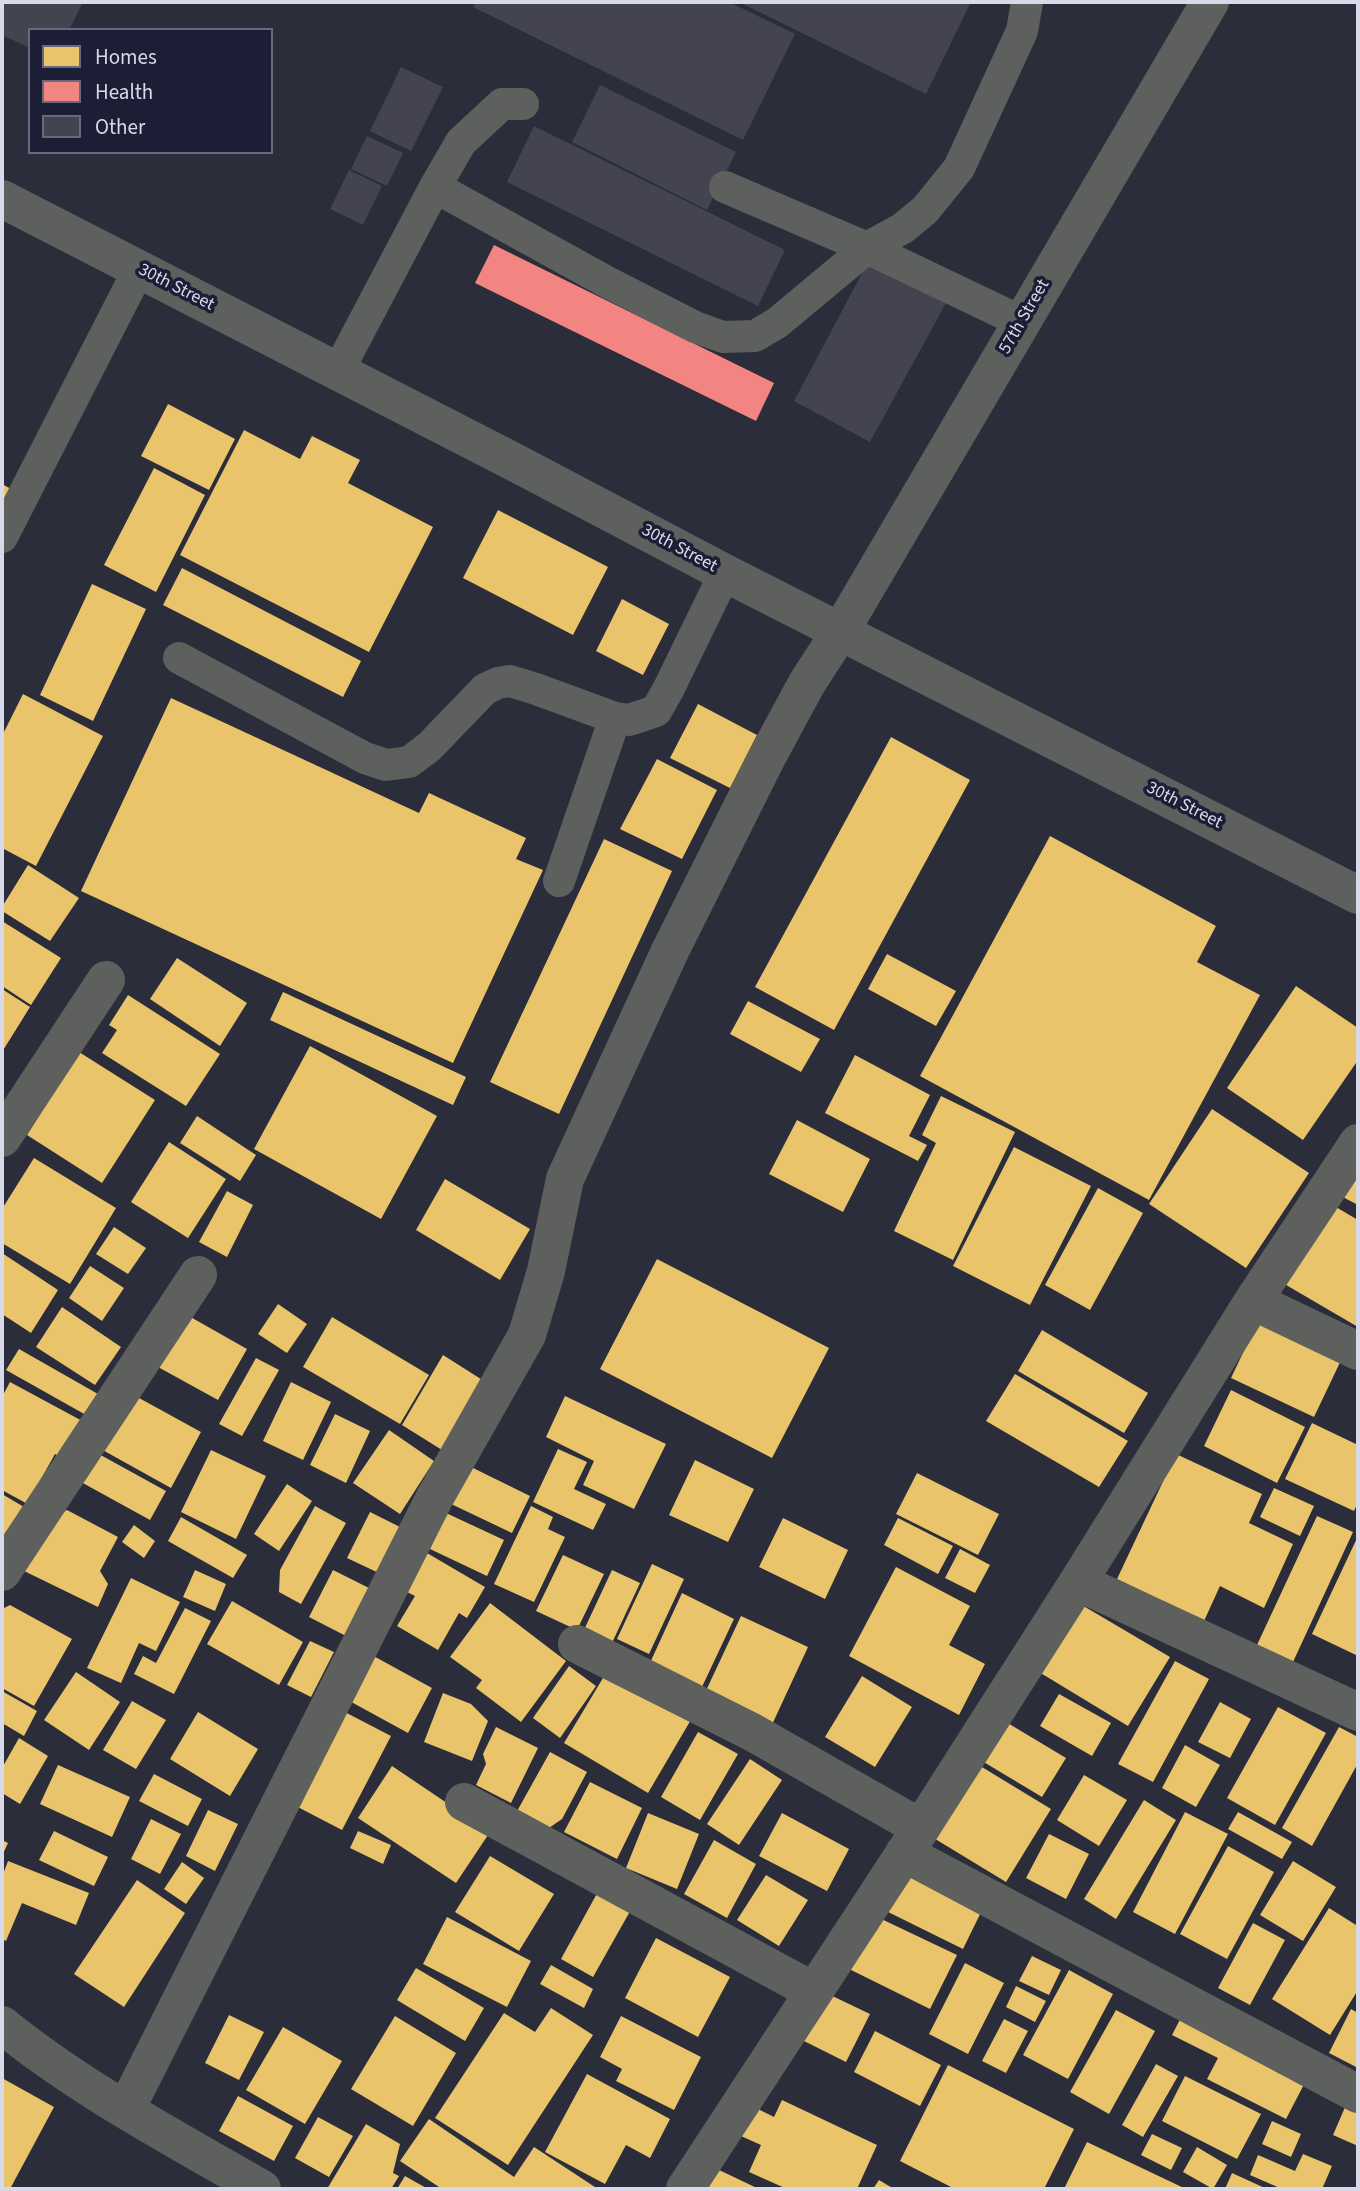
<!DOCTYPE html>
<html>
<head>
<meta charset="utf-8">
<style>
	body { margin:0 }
	#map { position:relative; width:1360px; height:2191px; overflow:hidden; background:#2b2d3a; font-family:"Source Sans 3",sans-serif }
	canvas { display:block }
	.frame { position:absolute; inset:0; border:4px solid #d8daea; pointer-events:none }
	.legend { position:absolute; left:28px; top:28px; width:245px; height:126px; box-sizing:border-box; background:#1c1e35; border:2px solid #67697d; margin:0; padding:9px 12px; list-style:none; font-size:21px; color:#d8daea }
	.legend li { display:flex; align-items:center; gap:14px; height:35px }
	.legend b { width:35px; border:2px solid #67697d }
</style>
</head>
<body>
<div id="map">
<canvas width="1360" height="2191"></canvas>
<div class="frame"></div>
<ul class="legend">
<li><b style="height:19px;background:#e9c46a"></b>Homes</li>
<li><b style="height:19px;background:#f28482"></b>Health</li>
<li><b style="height:19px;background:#434450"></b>Other</li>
</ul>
</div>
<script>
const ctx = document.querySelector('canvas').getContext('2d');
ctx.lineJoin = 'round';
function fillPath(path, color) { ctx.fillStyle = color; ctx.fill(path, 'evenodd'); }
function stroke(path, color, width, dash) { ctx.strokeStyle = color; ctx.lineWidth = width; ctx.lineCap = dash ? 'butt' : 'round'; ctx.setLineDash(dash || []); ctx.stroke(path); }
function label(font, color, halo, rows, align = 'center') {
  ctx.font = font + ' "Source Sans 3",sans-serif'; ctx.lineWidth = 7; ctx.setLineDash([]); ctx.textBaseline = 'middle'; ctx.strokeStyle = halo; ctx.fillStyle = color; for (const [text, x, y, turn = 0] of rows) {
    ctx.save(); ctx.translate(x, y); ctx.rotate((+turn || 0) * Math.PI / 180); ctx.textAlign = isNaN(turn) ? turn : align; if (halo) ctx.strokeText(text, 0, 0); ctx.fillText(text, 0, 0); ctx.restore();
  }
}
const homes = new Path2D(`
	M 168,404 L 235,439 L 209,490 L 141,456 Z
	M 244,430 L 300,459 L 312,436 L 360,460 L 348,483 L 433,527 L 369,652 L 180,555 Z
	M 154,468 L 205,495 L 156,592 L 104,565 Z
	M 2,484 L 11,489 L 2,508 Z
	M 498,510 L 608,567 L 573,635 L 463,578 Z
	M 182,568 L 361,661 L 343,697 L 163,605 Z
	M 92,584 L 146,609 L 93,721 L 40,695 Z
	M 622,599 L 669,624 L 643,675 L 596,651 Z
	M 23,694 L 103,736 L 36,866 L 2,848 L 2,736 Z
	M 171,698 L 419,813 L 429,793 L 526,838 L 516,859 L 543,870 L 453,1063 L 81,891 Z
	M 698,704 L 757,735 L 730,788 L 670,758 Z
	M 891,737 L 970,780 L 834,1030 L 755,987 Z
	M 657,759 L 717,790 L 682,859 L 620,829 Z
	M 1050,836 L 1216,926 L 1197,962 L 1260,995 L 1149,1200 L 920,1076 Z
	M 604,839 L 672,871 L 559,1114 L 490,1082 Z
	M 28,865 L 79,898 L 50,941 L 2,911 L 2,907 Z
	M 2,921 L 61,958 L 31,1005 L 2,986 Z
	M 887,954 L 956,991 L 936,1026 L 868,989 Z
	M 177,958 L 247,1003 L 220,1046 L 150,999 Z
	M 1296,986 L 1358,1028 L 1358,1060 L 1303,1140 L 1227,1088 Z
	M 2,989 L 30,1007 L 2,1052 Z
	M 283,992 L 466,1077 L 453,1105 L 270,1020 Z
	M 128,995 L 220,1054 L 186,1106 L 102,1053 L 117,1030 L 109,1025 Z
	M 748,1001 L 820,1039 L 801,1072 L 730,1034 Z
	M 310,1046 L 437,1116 L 381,1219 L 254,1149 Z
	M 79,1052 L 155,1100 L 102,1183 L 27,1135 Z
	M 855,1055 L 930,1095 L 909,1136 L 927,1145 L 918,1161 L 825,1113 Z
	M 941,1096 L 1015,1132 L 953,1260 L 894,1231 L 936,1143 L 922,1135 Z
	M 1212,1109 L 1309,1173 L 1246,1268 L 1149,1204 Z
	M 197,1116 L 256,1155 L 240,1181 L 180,1143 Z
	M 797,1120 L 870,1159 L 843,1212 L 769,1174 Z
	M 169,1142 L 226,1179 L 188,1238 L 131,1202 Z
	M 1014,1147 L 1091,1186 L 1030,1305 L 953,1266 Z
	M 34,1158 L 116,1208 L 70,1284 L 2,1243 L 2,1209 Z
	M 1358,1159 L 1358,1205 L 1339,1195 Z
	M 445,1179 L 530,1229 L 500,1280 L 416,1230 Z
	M 1098,1188 L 1143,1213 L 1090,1310 L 1045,1285 Z
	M 227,1191 L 253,1205 L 227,1257 L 199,1242 Z
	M 1329,1203 L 1358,1220 L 1358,1327 L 1281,1282 Z
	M 114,1227 L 146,1248 L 128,1274 L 96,1254 Z
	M 2,1253 L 58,1290 L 31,1333 L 2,1314 Z
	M 657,1259 L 829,1348 L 772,1458 L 600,1369 Z
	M 90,1266 L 124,1288 L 102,1321 L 69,1298 Z
	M 278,1304 L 307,1324 L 287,1353 L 258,1334 Z
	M 62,1307 L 121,1347 L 95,1385 L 36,1347 Z
	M 187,1315 L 247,1349 L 218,1400 L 158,1367 Z
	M 1261,1315 L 1344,1354 L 1314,1417 L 1231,1378 Z
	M 332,1317 L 429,1375 L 400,1424 L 303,1367 Z
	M 1042,1330 L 1148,1393 L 1124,1433 L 1018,1371 Z
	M 19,1349 L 98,1394 L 86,1415 L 6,1370 Z
	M 443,1355 L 484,1381 L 442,1450 L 402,1425 Z
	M 256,1358 L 279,1370 L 242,1436 L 219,1424 Z
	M 1015,1374 L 1128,1441 L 1099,1487 L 986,1421 Z
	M 10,1382 L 86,1423 L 66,1460 L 55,1454 L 41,1479 L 33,1507 L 2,1490 L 2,1397 Z
	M 291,1382 L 331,1402 L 303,1460 L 263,1441 Z
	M 1231,1390 L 1305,1427 L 1277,1483 L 1204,1446 Z
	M 130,1393 L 201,1432 L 171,1488 L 99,1448 Z
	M 565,1396 L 666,1444 L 634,1509 L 583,1485 L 594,1461 L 546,1437 Z
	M 335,1414 L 370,1431 L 346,1483 L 310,1465 Z
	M 1312,1423 L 1358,1445 L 1358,1502 L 1354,1511 L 1285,1479 Z
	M 389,1430 L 434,1461 L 400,1514 L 353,1483 Z
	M 558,1449 L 587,1462 L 574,1489 L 606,1504 L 593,1530 L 533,1502 Z
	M 211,1450 L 266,1476 L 236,1539 L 181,1512 Z
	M 97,1453 L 166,1491 L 150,1520 L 81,1482 Z
	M 1176,1454 L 1262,1494 L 1249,1523 L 1293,1544 L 1264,1608 L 1220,1586 L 1204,1621 L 1117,1579 Z
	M 695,1460 L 754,1489 L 728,1542 L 669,1515 Z
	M 467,1465 L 530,1496 L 512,1533 L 449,1503 Z
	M 917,1473 L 999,1514 L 978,1555 L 896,1514 Z
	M 287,1484 L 312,1501 L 279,1551 L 254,1534 Z
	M 1274,1488 L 1314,1506 L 1300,1536 L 1260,1517 Z
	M 2,1494 L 24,1507 L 2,1545 Z
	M 315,1506 L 346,1523 L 301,1604 L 279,1592 L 280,1570 Z
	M 531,1506 L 553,1517 L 548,1529 L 565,1537 L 534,1602 L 494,1584 Z
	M 67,1510 L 118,1537 L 100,1571 L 108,1584 L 98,1607 L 20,1569 L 40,1526 Z
	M 370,1512 L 406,1530 L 383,1575 L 347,1558 Z
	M 446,1513 L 504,1540 L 487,1576 L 430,1549 Z
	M 1317,1516 L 1353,1532 L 1293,1662 L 1257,1645 Z
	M 181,1517 L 247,1555 L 233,1578 L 168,1541 Z
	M 783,1518 L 848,1550 L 825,1599 L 759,1567 Z
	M 898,1518 L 953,1546 L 938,1574 L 884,1545 Z
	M 134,1525 L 155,1541 L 144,1558 L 122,1542 Z
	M 1358,1536 L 1358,1656 L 1312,1634 Z
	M 960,1549 L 990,1565 L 975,1593 L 945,1578 Z
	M 427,1553 L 485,1587 L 467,1618 L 459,1613 L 438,1650 L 397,1626 L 415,1596 L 405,1591 Z
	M 563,1555 L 604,1574 L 577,1630 L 536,1611 Z
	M 652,1564 L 684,1579 L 649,1654 L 617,1639 Z
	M 896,1567 L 970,1606 L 949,1645 L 985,1664 L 959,1715 L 849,1656 Z
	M 195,1570 L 226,1584 L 215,1611 L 183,1597 Z
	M 333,1570 L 371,1589 L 346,1636 L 309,1617 Z
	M 612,1570 L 640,1583 L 611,1645 L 583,1632 Z
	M 131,1578 L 180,1602 L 156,1651 L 139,1643 L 121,1683 L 87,1668 Z
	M 682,1593 L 734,1619 L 701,1689 L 649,1665 Z
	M 232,1601 L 303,1642 L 279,1685 L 207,1644 Z
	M 1075,1601 L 1170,1657 L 1128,1726 L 1034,1669 Z
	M 490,1603 L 566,1661 L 521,1722 L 476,1688 L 482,1680 L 450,1657 Z
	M 10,1605 L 72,1639 L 34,1706 L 2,1688 L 2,1609 Z
	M 185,1608 L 211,1621 L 174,1694 L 134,1674 L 143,1656 L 156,1663 Z
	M 741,1616 L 808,1647 L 770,1729 L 703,1697 Z
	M 310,1641 L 334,1652 L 311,1697 L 287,1685 Z
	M 368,1653 L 432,1688 L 408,1733 L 344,1698 Z
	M 1175,1661 L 1209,1679 L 1153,1782 L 1118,1764 Z
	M 569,1666 L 596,1686 L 560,1738 L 533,1718 Z
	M 609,1668 L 692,1718 L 648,1793 L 564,1743 Z
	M 76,1672 L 120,1702 L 89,1750 L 44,1720 Z
	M 862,1676 L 912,1707 L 875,1767 L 825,1737 Z
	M 2,1691 L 37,1711 L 24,1736 L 2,1723 Z
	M 443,1693 L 471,1704 L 488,1721 L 472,1761 L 424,1742 Z
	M 1059,1694 L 1111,1723 L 1092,1756 L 1040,1726 Z
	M 132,1701 L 166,1720 L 136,1769 L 103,1750 Z
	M 1220,1702 L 1251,1719 L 1230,1758 L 1198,1742 Z
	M 1278,1707 L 1326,1733 L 1275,1825 L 1227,1798 Z
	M 339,1709 L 391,1736 L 342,1830 L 290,1803 Z
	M 198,1712 L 258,1749 L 230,1796 L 170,1759 Z
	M 1006,1722 L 1066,1758 L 1042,1797 L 982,1761 Z
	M 496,1727 L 538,1748 L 511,1803 L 476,1785 L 486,1764 L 483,1754 Z
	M 1339,1727 L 1358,1737 L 1358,1763 L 1312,1846 L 1282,1828 Z
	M 698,1732 L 738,1754 L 700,1820 L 661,1797 Z
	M 19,1738 L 48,1756 L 20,1804 L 2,1793 L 2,1768 Z
	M 1185,1745 L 1220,1765 L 1196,1807 L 1162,1788 Z
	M 550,1752 L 587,1772 L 562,1819 L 546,1830 L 516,1813 Z
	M 750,1759 L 782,1780 L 739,1845 L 707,1824 Z
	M 972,1761 L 1051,1809 L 1006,1882 L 927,1834 Z
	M 58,1765 L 130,1797 L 112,1837 L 40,1804 Z
	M 392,1766 L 490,1832 L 456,1883 L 358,1818 Z
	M 154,1774 L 202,1799 L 188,1826 L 139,1801 Z
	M 1084,1775 L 1127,1800 L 1099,1846 L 1057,1820 Z
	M 590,1782 L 642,1808 L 617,1859 L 564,1832 Z
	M 1144,1800 L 1176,1820 L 1116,1919 L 1084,1899 Z
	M 208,1810 L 238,1824 L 215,1871 L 186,1856 Z
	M 1185,1812 L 1228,1834 L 1175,1934 L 1133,1912 Z
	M 1238,1812 L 1292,1842 L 1282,1859 L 1228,1829 Z
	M 648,1813 L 699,1834 L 677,1889 L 626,1868 Z
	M 782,1813 L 849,1849 L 827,1891 L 759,1856 Z
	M 151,1819 L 181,1834 L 160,1874 L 131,1859 Z
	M 54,1831 L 108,1857 L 94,1886 L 39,1860 Z
	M 358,1831 L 391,1845 L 383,1864 L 350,1848 Z
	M 1049,1834 L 1089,1854 L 1066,1899 L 1026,1878 Z
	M 2,1840 L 8,1843 L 2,1856 Z
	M 714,1840 L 756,1864 L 727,1918 L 684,1894 Z
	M 1228,1846 L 1274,1872 L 1227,1959 L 1180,1934 Z
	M 490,1856 L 554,1894 L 519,1951 L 455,1912 Z
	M 8,1861 L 89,1893 L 76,1925 L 22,1903 L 6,1941 L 2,1939 L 2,1877 Z
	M 907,1861 L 987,1900 L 963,1949 L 882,1909 Z
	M 1293,1861 L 1336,1887 L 1303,1941 L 1260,1915 Z
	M 182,1862 L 204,1878 L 186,1904 L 164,1889 Z
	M 766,1875 L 808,1900 L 779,1946 L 737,1920 Z
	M 137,1880 L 185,1913 L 124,2007 L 74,1974 Z
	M 600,1888 L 633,1906 L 593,1977 L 561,1959 Z
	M 1329,1908 L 1356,1925 L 1358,1922 L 1358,1990 L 1330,2035 L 1272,1999 Z
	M 873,1915 L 957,1955 L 930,2009 L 847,1968 Z
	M 447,1917 L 531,1961 L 507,2007 L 423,1964 Z
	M 1253,1923 L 1285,1940 L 1250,2005 L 1218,1988 Z
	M 656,1938 L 730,1977 L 698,2037 L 625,1998 Z
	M 1032,1956 L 1061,1970 L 1049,1995 L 1019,1981 Z
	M 965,1963 L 1004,1983 L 968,2054 L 929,2034 Z
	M 551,1965 L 593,1989 L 584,2008 L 540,1984 Z
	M 416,1968 L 484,2008 L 465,2041 L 397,2000 Z
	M 1069,1970 L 1113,1994 L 1068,2079 L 1023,2055 Z
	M 1016,1986 L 1046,2001 L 1035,2022 L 1006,2007 Z
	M 824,1992 L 870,2014 L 846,2062 L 802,2040 Z
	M 551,2008 L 593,2035 L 508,2165 L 435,2118 L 504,2013 L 535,2032 Z
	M 1186,2008 L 1311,2071 L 1286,2119 L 1207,2079 L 1218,2058 L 1172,2035 Z
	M 1351,2009 L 1358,2013 L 1358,2068 L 1329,2053 Z
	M 1116,2010 L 1155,2031 L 1109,2114 L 1070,2092 Z
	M 229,2015 L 264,2032 L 239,2080 L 205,2063 Z
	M 395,2016 L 456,2053 L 413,2126 L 351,2089 Z
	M 621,2016 L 701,2057 L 674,2110 L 616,2081 L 622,2069 L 600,2057 Z
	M 1004,2019 L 1028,2031 L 1006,2073 L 982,2061 Z
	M 283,2027 L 342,2061 L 305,2124 L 246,2090 Z
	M 875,2031 L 941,2065 L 920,2106 L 854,2072 Z
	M 1156,2064 L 1178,2076 L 1143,2137 L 1122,2125 Z
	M 948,2065 L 1074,2129 L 1044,2189 L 955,2189 L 900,2161 Z
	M 587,2074 L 670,2119 L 650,2158 L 626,2145 L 605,2184 L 545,2152 Z
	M 1185,2076 L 1261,2114 L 1237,2159 L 1162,2121 Z
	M 2,2078 L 54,2107 L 10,2189 L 2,2189 Z
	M 238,2096 L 293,2126 L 274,2161 L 219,2131 Z
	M 1349,2098 L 1358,2102 L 1358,2146 L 1333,2135 Z
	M 782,2100 L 877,2145 L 857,2189 L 787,2189 L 749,2172 L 761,2145 L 741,2136 L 754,2107 L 774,2117 Z
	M 318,2117 L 353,2136 L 329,2177 L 295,2158 Z
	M 429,2119 L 514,2177 L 534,2147 L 598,2189 L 442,2189 L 400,2161 Z
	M 1272,2121 L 1301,2134 L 1291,2157 L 1262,2144 Z
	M 366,2124 L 400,2144 L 393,2173 L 399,2176 L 391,2189 L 327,2189 Z
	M 1152,2134 L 1182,2148 L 1171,2170 L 1141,2155 Z
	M 1087,2142 L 1186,2189 L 1064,2189 Z
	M 1197,2147 L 1227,2165 L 1213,2189 L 1183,2172 Z
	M 1303,2154 L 1332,2166 L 1322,2189 L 1282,2189 L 1250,2175 L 1258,2155 L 1295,2171 Z
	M 717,2169 L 759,2189 L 707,2189 Z
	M 1232,2173 L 1267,2189 L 1225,2189 Z
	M 405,2176 L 428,2189 L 397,2189 Z
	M 879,2180 L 894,2189 L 873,2189 Z`);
const health = new Path2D(`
	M 494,245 L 774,383 L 756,421 L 475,283 Z`);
const building = new Path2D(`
	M 2,2 L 83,2 L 69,30 L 30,30 L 30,48 L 2,35 Z
	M 476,2 L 729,2 L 795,34 L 743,140 L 473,7 Z
	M 739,2 L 971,2 L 926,94 Z
	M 401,67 L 443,87 L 411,151 L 370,131 Z
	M 600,85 L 736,152 L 707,210 L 572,142 Z
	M 534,126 L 785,250 L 758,306 L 507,182 Z
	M 367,136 L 403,153 L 387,186 L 351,169 Z
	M 349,170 L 382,186 L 363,225 L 330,209 Z
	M 868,262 L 946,303 L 870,442 L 794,401 Z`);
const service = new Path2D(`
	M 435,187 L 607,282 L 695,327 L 723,337 L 755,336 L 777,323 L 867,248 L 725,187
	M 867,248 L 903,228 L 925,210 L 959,168 L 1022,31 L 1027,2
	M 867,248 L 1022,322
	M 338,371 L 435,187 L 461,142 L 502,104 L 523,104
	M 2,537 L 139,269
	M 179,658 L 365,758 L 386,765 L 409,762 L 429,747 L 485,689 L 498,683 L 510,681 L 536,689 L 615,718 L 629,720 L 656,711 L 668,690 L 725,573
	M 559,881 L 615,718`);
const minor = new Path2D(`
	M 2,1138 L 106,980
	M 1253,1301 L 1358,1351
	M 2,1572 L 198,1275
	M 1078,1582 L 1358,1712
	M 577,1644 L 752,1732 L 921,1828
	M 464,1802 L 813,1991
	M 904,1853 L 1358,2094
	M 2,2025 C 81,2089 174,2138 262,2189
	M 126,2109 L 434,1499 L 527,1335 L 546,1271 L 565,1179 L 670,951 L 767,757 L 807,683 L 840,632 L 1210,2
	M 685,2189 L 921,1828 L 1078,1582 L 1253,1301 L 1358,1143`);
const secondary = new Path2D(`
	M 2,199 L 514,462 L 725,573 L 1358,895`);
const streetNames = [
	["30th Street",176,288,27],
	["57th Street",1025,317,-60],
	["30th Street",679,549,28],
	["30th Street",1184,806,27]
];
fillPath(homes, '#e9c46a');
fillPath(health, '#f28482');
fillPath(building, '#434450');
stroke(service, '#5e605e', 32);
stroke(minor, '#5e605e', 38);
stroke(secondary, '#5e605e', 38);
label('18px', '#d8daea', '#1c1e35', streetNames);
</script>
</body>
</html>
